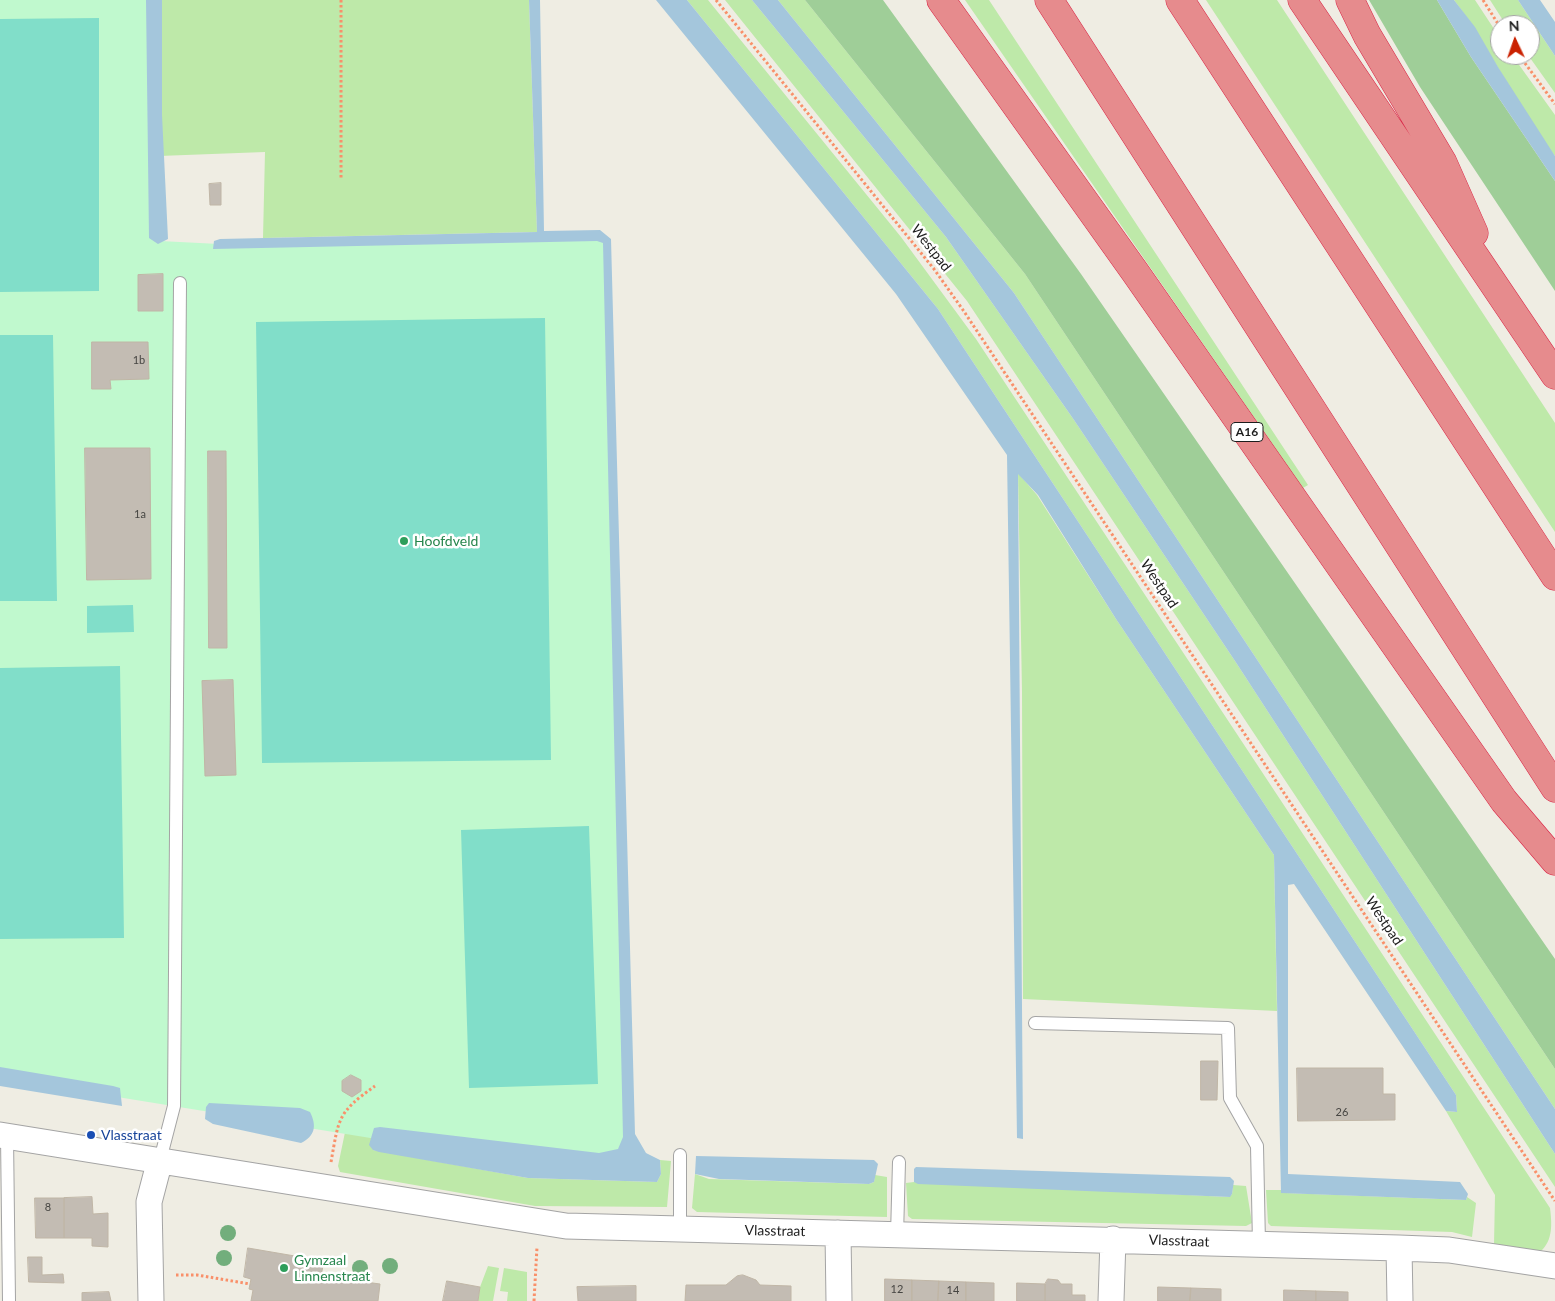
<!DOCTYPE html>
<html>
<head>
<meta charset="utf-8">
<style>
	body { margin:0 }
	#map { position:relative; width:1555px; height:1301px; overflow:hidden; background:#efede3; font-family:Lato,sans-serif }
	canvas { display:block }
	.north { position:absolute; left:1490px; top:15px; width:50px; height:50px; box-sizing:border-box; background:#fff; border:1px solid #a5a5a5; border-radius:50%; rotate:357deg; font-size:14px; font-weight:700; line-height:20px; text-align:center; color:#1d1d1d }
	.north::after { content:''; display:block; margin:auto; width:18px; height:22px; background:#ca2101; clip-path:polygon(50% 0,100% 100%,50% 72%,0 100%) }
</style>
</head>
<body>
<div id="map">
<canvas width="1555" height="1301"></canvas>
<div class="north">N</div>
</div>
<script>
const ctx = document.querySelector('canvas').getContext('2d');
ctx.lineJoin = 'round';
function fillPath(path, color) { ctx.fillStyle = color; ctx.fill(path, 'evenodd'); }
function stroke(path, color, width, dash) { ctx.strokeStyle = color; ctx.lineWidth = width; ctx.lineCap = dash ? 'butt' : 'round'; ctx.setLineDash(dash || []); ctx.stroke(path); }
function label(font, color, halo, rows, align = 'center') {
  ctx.font = font + ' Lato,sans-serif'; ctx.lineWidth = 5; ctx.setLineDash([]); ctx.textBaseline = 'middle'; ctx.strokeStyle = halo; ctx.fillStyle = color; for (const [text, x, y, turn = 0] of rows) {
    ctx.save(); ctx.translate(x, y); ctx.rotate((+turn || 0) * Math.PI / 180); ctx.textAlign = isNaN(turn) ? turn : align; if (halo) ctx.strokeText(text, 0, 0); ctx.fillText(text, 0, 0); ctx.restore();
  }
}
const grass = new Path2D(`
	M 156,0 L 529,0 L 537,232 L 263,238 L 265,152 L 159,156 Z
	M 687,0 L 708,0 L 901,237 L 976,339 L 1550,1208 C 1552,1224 1553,1240 1541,1251 L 1494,1244 L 1495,1195 L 1446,1111 L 1457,1112 L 1456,1095 L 938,309 Z
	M 725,0 L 752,0 L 946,237 L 1074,420 L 1235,661 L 1555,1154 L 1555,1187 L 967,301 Z
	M 778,0 L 805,0 L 1025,274 L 1555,1069 L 1555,1109 L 1014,293 Z
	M 965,0 L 989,0 L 1308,485 L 1303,488 Z
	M 1206,0 L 1277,0 L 1555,423 L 1555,532 Z
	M 1454,0 L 1475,0 L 1500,38 L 1500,55 L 1512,55 L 1555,115 L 1555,156 C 1517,107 1491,49 1454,0 Z
	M 1490,0 L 1518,0 L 1555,56 L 1555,93 L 1528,55 L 1530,55 L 1530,25 L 1506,25 Z
	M 1018,473 L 1037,495 L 1116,619 L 1274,855 L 1277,1011 L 1023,999 L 1022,692 Z
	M 383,1094 L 373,1150 L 528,1178 L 657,1182 L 661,1174 L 660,1160 L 671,1161 L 667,1207 L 535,1206 L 340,1172 L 338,1166 L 349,1113 Z
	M 695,1174 L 709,1179 L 869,1184 L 874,1182 L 875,1175 L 887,1177 L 887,1217 L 697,1212 L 692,1208 Z
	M 914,1182 L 1229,1197 L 1232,1194 L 1233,1185 L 1246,1186 L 1252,1223 L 1246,1226 L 912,1219 L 908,1216 L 906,1183 Z
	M 1266,1190 L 1281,1190 L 1281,1193 L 1286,1193 L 1466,1200 L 1467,1197 L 1476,1203 L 1472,1237 L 1452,1232 L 1271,1226 L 1268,1223 Z
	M 488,1266 L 499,1268 L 493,1301 L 478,1301 L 480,1287 Z
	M 504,1268 L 527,1272 L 527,1301 L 507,1301 L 508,1292 L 500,1291 Z`);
const forest = new Path2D(`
	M 805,0 L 883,0 L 1081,274 L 1555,959 L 1555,1069 L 1025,274 Z
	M 1369,0 L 1437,0 L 1471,57 L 1555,181 L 1555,291 L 1420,87 Z`);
const park = new Path2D(`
	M 0,0 L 156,0 L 160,241 L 219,244 L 606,240 L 628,1163 L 494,1158 L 0,1078 Z`);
const pitch = new Path2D(`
	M 99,18 L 99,291 L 0,292 L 0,19 Z
	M 545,318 L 551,760 L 262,763 L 256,322 Z
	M 0,335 L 53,335 L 57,601 L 0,601 Z
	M 133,605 L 134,632 L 87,633 L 87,606 Z
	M 120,666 L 124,938 L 0,939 L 0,668 Z
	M 589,826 L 598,1084 L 469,1088 L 461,830 Z`);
const water = new Path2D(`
	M 146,0 L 162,0 L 162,115 L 168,239 L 158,244 L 149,238 Z
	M 529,0 L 540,0 L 544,231 L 600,230 L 611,239 L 635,1134 L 646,1153 L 660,1160 L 661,1174 L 657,1182 L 528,1178 L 379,1152 L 373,1150 L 369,1145 L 374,1128 L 380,1127 L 599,1153 L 618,1149 L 623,1137 L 603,243 L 597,241 L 213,249 L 214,241 L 220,239 L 537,232 Z
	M 656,0 L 687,0 L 938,309 L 1456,1095 L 1457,1112 L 1446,1111 L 1294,884 L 1288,885 L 1288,1174 L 1460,1182 L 1468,1194 L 1466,1200 L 1281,1193 L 1274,855 L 1116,619 L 1038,495 L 1018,474 L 1023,1139 L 1017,1138 L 1007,455 L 896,294 Z
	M 752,0 L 778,0 L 1014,293 L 1555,1109 L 1555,1154 L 1235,661 L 1074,420 L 946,237 Z
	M 1437,0 L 1454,0 L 1475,27 L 1498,67 L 1555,156 L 1555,181 L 1471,57 Z
	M 1518,0 L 1540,0 L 1555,22 L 1555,56 Z
	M 0,1067 L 113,1086 L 120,1088 L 122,1106 L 0,1086 Z
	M 209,1103 L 300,1108 L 310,1112 C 317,1126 315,1136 301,1143 L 213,1124 L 205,1119 L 206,1107 Z
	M 696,1156 L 874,1160 L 878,1164 L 874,1182 L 869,1184 L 719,1179 L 695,1174 Z
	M 916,1167 L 1230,1177 L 1234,1181 L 1232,1194 L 1230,1197 L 918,1184 L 914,1182 L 914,1169 Z`);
const building = new Path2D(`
	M 221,183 L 221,205 L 210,205 L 209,184 Z
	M 163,274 L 163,311 L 138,311 L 138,275 Z
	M 92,342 L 148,342 L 149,379 L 110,380 L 111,389 L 92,389 Z
	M 85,448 L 150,448 L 151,579 L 87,580 Z
	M 208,451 L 226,451 L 227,648 L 209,648 Z
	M 233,680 L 236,775 L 205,776 L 202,681 Z
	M 1201,1061 L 1218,1061 L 1217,1100 L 1201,1100 Z
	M 1297,1068 L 1383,1068 L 1383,1094 L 1395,1094 L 1395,1120 L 1298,1121 Z
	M 351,1075 L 361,1080 L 361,1091 L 352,1097 L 342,1091 L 342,1081 Z
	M 92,1197 L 93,1214 L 108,1213 L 108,1247 L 92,1246 L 92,1238 L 64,1238 L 64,1198 Z
	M 35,1198 L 64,1198 L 64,1238 L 36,1238 Z
	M 248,1248 L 324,1261 L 321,1276 L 380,1284 L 378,1301 L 251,1301 L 253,1290 L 249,1289 L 251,1279 L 244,1277 Z
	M 28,1257 L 42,1257 L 42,1275 L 63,1274 L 64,1283 L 29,1282 Z
	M 743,1275 L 756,1280 L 760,1285 L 791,1286 L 791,1301 L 685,1301 L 686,1285 L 726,1285 L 737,1276 Z
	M 885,1279 L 912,1280 L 912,1301 L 885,1301 Z
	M 1048,1279 L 1058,1280 L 1061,1284 L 1072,1284 L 1072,1295 L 1085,1295 L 1085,1301 L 1045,1301 L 1045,1284 Z
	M 912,1280 L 939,1281 L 938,1301 L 912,1301 Z
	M 447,1281 L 480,1287 L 478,1301 L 443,1301 Z
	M 939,1281 L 966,1282 L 966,1301 L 938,1301 Z
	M 966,1282 L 994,1283 L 994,1301 L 966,1301 Z
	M 1017,1283 L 1045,1284 L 1045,1301 L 1017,1301 Z
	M 636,1286 L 636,1301 L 578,1301 L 577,1287 Z
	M 1158,1287 L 1191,1288 L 1190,1301 L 1158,1301 Z
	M 1191,1288 L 1221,1289 L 1221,1301 L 1190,1301 Z
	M 1284,1290 L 1316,1291 L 1316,1301 L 1284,1301 Z
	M 1316,1291 L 1348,1292 L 1348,1301 L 1316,1301 Z
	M 109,1292 L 111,1301 L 82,1301 L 82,1293 Z`);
const path = new Path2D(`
	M 341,0 L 341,179
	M 716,0 L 934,269 L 963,310 L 1555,1201
	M 1483,0 L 1500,27
	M 1519,55 L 1555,104
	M 331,1162 C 339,1118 337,1113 375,1086
	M 176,1275 L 197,1275 L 250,1284
	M 534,1301 L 537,1247`);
const service = new Path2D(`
	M 1035,1023 L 1228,1028 L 1230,1098 L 1257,1146 L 1259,1244
	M 7,1136 L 9,1301
	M 680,1155 L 680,1229
	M 160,1160 L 174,1106 L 180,283
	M 897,1235 L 899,1162`);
const minor = new Path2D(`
	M 0,1135 L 566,1226 L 1399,1248 L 1449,1250 L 1555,1266
	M 838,1233 L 839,1301
	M 1399,1248 L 1400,1301
	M 151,1301 L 149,1202 L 160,1160
	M 1111,1301 L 1113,1239`);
const motorway = new Path2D(`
	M 941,0 L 1135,272 L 1504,801 L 1555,861
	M 1049,0 L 1555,788
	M 1180,0 L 1555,576
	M 1302,0 L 1555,375
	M 1350,0 L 1367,35 L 1443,163 L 1474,233`);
const trees = [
	[228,1233],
	[224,1258],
	[390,1266],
	[360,1268]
];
const markers = [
	[404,541,5,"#2e9e5b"],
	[91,1135,5,"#1a4fb4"],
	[284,1268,5,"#2e9e5b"]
];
const numberNames = [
	["1b",139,360],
	["1a",140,514],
	["26",1342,1112],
	["8",48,1207],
	["12",897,1289],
	["14",953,1290]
];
const shields = [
	[1247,432,32]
];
const shieldNames = [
	["A16",1247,432]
];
const streetNames = [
	["Westpad",931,248,52],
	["Westpad",1159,584,56],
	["Westpad",1384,921,56],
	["Vlasstraat",775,1231,1],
	["Vlasstraat",1179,1241,2]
];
const leisureNames = [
	["Hoofdveld",414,541],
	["Gymzaal",294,1260],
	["Linnenstraat",294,1276]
];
const transitNames = [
	["Vlasstraat",101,1135]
];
fillPath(grass, '#bee9a9');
fillPath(forest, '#9fce98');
fillPath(park, '#c0f9ce');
fillPath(pitch, '#81dec9');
fillPath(water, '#a4c6dc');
fillPath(building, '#c3bcb3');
stroke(building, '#c0b6a6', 1);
stroke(service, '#a4a4a4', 14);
stroke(minor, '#a4a4a4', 27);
stroke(motorway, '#d92445', 29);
stroke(path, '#f9906a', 3, [2.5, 2.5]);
stroke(service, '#fff', 12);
stroke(minor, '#fff', 25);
stroke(motorway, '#e68b8d', 28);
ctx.fillStyle = '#72ae7c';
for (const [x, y] of trees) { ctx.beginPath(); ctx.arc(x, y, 8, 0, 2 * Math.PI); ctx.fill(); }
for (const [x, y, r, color] of markers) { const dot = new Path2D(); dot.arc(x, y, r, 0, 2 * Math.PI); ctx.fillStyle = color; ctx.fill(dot); stroke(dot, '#fff', 2); }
label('11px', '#464542', null, numberNames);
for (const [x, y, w] of shields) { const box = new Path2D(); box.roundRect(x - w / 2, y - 9.5, w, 19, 4); ctx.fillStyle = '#fff'; ctx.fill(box); stroke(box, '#1d1d1d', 1); }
label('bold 12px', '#1d1d1d', null, shieldNames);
label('14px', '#1d1d1d', '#fff', streetNames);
label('14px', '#27864d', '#fff', leisureNames, 'left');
label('14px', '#164399', '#fff', transitNames, 'left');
</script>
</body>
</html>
